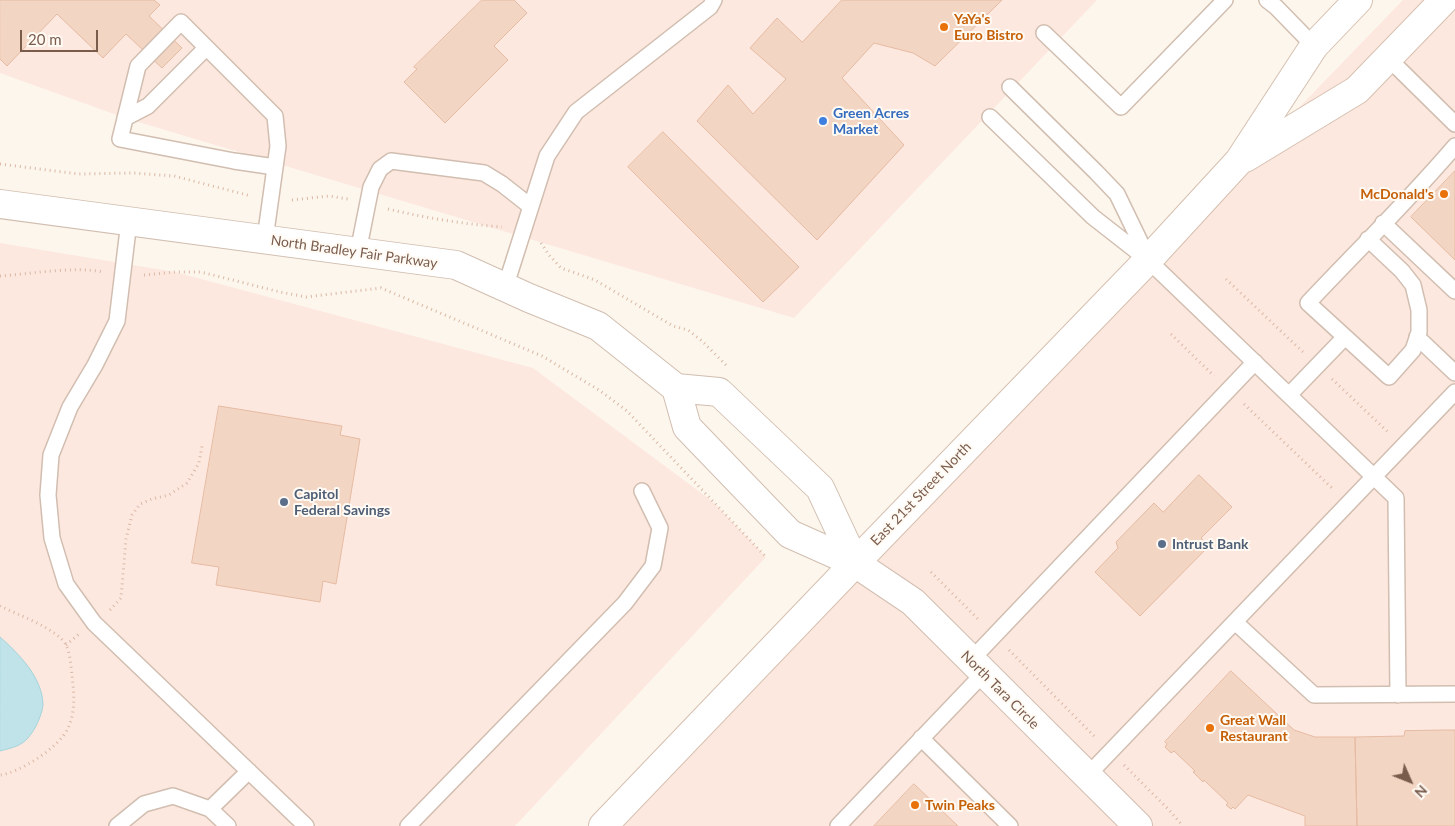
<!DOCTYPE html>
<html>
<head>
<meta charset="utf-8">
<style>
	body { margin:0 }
	#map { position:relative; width:1455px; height:826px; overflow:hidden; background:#fdf6ec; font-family:Lato,sans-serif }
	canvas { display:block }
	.north { position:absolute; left:1385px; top:756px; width:50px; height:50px; -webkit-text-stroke:4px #fffaf3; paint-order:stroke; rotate:134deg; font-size:14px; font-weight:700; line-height:20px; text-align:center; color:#7a5c4d }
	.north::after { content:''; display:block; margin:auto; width:18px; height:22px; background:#7a5c4d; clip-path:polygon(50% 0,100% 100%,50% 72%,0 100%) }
	.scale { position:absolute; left:20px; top:30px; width:78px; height:22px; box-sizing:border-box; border:2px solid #7a5c4d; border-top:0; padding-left:6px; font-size:15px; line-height:18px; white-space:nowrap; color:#7a5c4d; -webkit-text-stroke:4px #fffaf3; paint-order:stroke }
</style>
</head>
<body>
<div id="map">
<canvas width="1455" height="826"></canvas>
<div class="north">N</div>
<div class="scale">20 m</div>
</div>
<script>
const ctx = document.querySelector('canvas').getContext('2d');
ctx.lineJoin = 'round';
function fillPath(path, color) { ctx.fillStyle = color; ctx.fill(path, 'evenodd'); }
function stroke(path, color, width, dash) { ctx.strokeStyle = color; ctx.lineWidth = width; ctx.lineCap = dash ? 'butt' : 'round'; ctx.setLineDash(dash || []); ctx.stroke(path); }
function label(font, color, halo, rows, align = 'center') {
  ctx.font = font + ' Lato,sans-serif'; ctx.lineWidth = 4; ctx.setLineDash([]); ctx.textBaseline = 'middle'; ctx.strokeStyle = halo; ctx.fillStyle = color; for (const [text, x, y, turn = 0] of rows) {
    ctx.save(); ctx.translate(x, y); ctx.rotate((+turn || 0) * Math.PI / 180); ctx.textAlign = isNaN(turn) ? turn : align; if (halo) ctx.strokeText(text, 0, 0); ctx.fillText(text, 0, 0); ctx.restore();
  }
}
const commercial = new Path2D(`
	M 0,0 L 1097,0 L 794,318 L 125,118 L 0,73 Z
	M 1403,0 L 1455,0 L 1455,826 L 604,826 Z
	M 0,243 L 175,272 L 533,368 L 712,501 L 766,557 L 515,826 L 0,826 Z`);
const water = new Path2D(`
	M 0,637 C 19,654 42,677 43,704 C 43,710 39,720 36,726 C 26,744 20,746 0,751 Z`);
const building = new Path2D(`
	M 0,0 L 154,0 L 160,5 L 149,16 L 182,48 L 162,68 L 126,34 L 103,58 L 57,14 L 7,66 L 0,59 Z
	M 482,0 L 514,0 L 527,13 L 494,46 L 508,60 L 445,123 L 404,82 L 417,69 L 414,67 Z
	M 842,0 L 1002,0 L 935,66 L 913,53 L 874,43 L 842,78 L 904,145 L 817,240 L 697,121 L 728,85 L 753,114 L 786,79 L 750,48 L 777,18 L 802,42 Z
	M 663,132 L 799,267 L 763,302 L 628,167 Z
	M 1455,171 L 1455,260 L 1411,217 Z
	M 219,406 L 342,426 L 340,435 L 360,439 L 336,584 L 323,581 L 320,602 L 216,585 L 219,567 L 192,563 Z
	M 1199,475 L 1232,507 L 1201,538 L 1209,546 L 1140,616 L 1095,572 L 1118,548 L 1116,542 L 1154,503 L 1163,512 Z
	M 1231,671 L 1294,730 L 1315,737 L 1355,737 L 1357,826 L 1305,826 L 1305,816 L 1248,795 L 1235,809 L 1233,807 L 1231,809 L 1226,805 L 1228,803 L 1204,780 L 1203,782 L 1193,772 L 1195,771 L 1174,751 L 1171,753 L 1165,747 L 1167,744 L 1165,742 Z
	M 1447,730 L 1455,730 L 1455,826 L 1357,826 L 1355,737 L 1404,736 L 1405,731 Z
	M 914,784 L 958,826 L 874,826 Z`);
const path = new Path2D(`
	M 0,164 L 79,174 L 133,173 L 174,176 L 251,196
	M 292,200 L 329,196 L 348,199
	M 388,209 C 426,218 463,224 502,227
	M 541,243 L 549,255 L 561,268 L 595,280 L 673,326 L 688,330 L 702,341 L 728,367
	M 144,275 L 175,272 L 201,272 L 280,292 L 306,297 L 381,288 L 542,356 L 599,390 L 627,411 L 766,557
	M 0,276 C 30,274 74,266 103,272
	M 1226,279 L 1304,353
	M 1171,334 L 1214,376
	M 1332,379 L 1389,433
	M 1244,404 L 1333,489
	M 931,572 L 980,621
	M 0,606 C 16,614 58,629 66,645 C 70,653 71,666 72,675 C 74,693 76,711 68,728 C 60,747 19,773 0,775
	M 110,610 L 121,598 L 126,539 L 132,515 L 140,504 L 152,499 L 169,495 L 187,483 L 199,463 L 202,446
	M 66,645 L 79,634
	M 1009,650 L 1096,738
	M 1124,765 L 1169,810 L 1183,826`);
const service = new Path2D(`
	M 1267,0 L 1276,7 L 1314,46
	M 1044,33 L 1121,107 L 1225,0
	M 1388,58 L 1455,124
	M 1010,87 L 1096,172 L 1117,194 L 1147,256
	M 990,117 L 1093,217 L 1148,260 L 1396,498 L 1398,695
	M 125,118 L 148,106 L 206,48
	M 129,221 L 117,321 L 95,365 L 70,407 L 51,455 L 48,495 L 52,538 L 66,584 L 94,623 L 306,826
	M 1383,223 L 1455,291
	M 265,239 L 278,146 L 275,116 L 181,22 L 138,66 L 120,139 L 234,161 L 275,167
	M 1368,239 L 1402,271 L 1413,285 L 1419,310 L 1419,332 L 1413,350 L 1389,377 L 1308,303 C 1357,251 1409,200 1455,146
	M 358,252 L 371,187 L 380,169 L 391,161 L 484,173 L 502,184 L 530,206
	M 505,288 L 547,156 L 576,112 L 710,7 L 714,0
	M 1417,337 L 1455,373
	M 1289,395 L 1345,337
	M 1235,622 L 1314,695 L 1455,694
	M 971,660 L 1255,362
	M 921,738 L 1010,826
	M 1087,776 L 1455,392
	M 210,809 L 249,771
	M 117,826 L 144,804 L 173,796 L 210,809 L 228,826
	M 408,826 L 625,603 L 653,566 L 660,528 L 642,491
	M 838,826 L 984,673`);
const minor = new Path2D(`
	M 0,204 L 456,265 L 529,298 L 598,326 L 676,388 L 719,392 L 820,488 L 855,563
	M 676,388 L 687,427 L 790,534 L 855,563 L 913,602 L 1138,826`);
const secondary = new Path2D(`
	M 1245,158 L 1357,90 L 1444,0
	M 603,826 L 855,563 L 1148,260 L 1239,161 L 1314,46 L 1358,0`);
const markers = [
	[944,27,5,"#e8710a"],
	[823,121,5,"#3f7fe0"],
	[1444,194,5,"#e8710a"],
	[284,502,5,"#5c6f8a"],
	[1162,544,5,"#5c6f8a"],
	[1210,728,5,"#e8710a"],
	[915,805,5,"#e8710a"]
];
const foodNames = [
	["YaYa's",954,19],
	["Euro Bistro",954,35],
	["McDonald's",1434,194,"right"],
	["Great Wall",1220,720],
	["Restaurant",1220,736],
	["Twin Peaks",925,805]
];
const shopNames = [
	["Green Acres",833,113],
	["Market",833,129]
];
const streetNames = [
	["North Bradley Fair Parkway",354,252,8],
	["East 21st Street North",921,494,-46],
	["North Tara Circle",1000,690,45]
];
const serviceNames = [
	["Capitol",294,494],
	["Federal Savings",294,510],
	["Intrust Bank",1172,544]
];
fillPath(commercial, '#fde8e0');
fillPath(water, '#bfe3e8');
stroke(water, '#a5d3da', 1);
fillPath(building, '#f3d5c3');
stroke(building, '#e6bba3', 1);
stroke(service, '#d1beb0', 18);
stroke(minor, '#d1beb0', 30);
stroke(secondary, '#d6c0b0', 30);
stroke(path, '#d9b8a5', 3, [1, 4]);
stroke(service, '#fff', 15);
stroke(minor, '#fff', 28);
stroke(secondary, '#fff', 28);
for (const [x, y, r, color] of markers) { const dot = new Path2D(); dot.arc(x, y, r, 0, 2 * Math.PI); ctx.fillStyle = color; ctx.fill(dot); stroke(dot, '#fffaf3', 2); }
label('bold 14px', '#c56008', '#fffaf3', foodNames, 'left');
label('bold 14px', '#366cbe', '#fffaf3', shopNames, 'left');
label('14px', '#7a5c4d', '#fffaf3', streetNames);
label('bold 14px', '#4e5e75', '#fffaf3', serviceNames, 'left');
</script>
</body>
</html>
